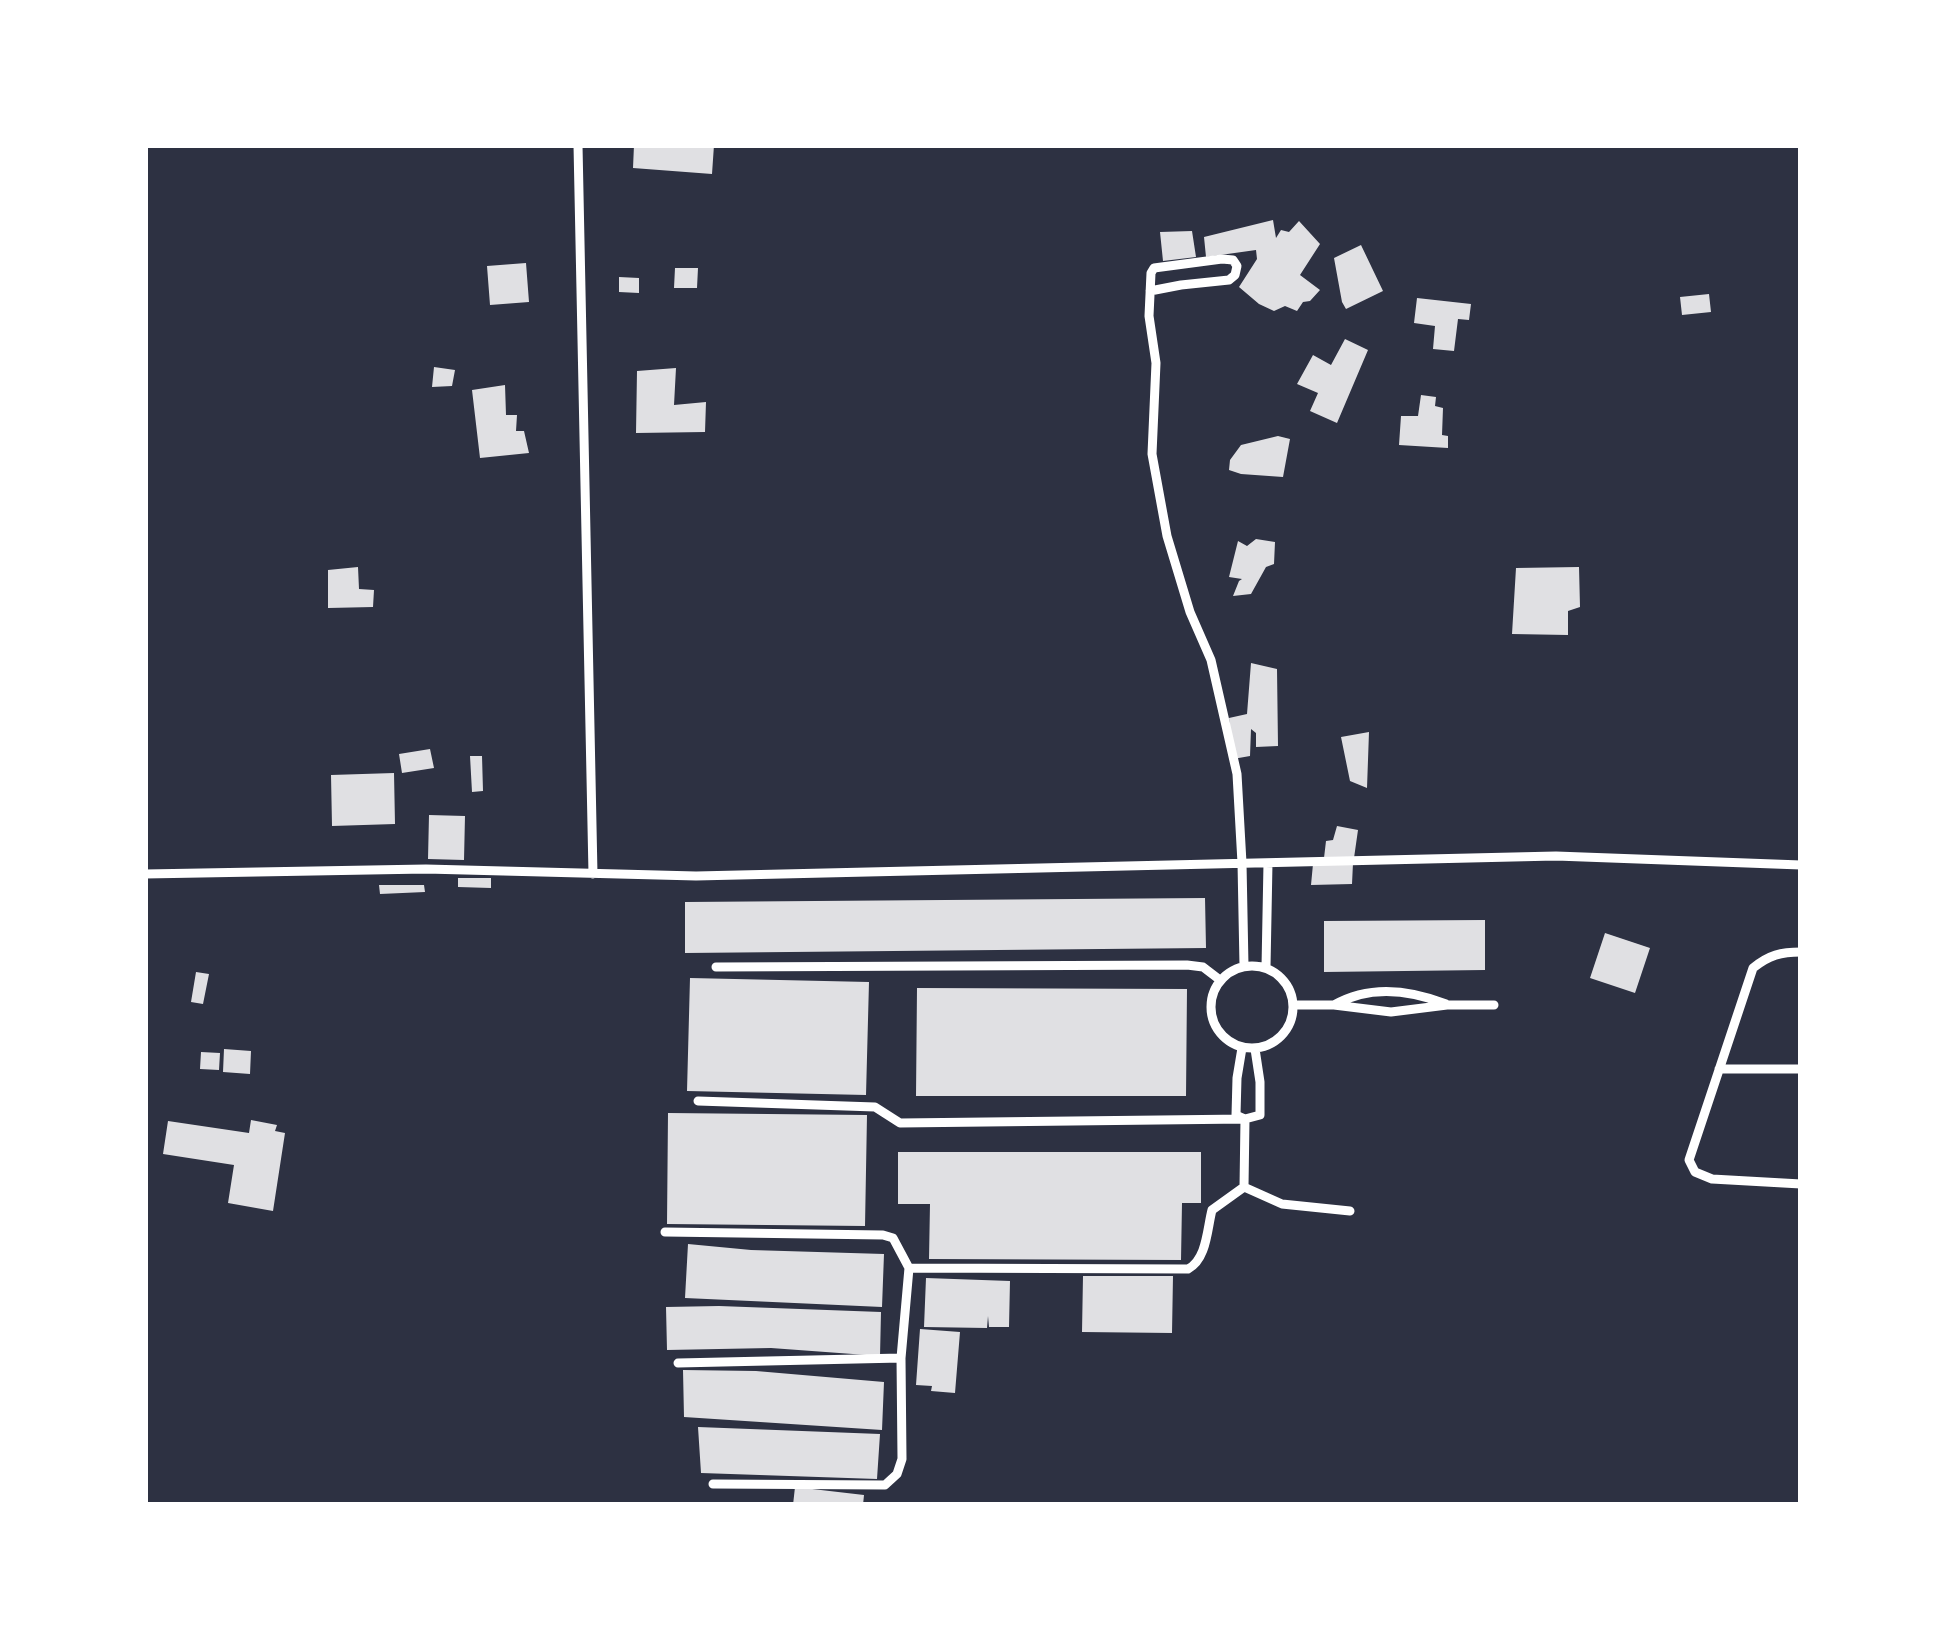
<!DOCTYPE html>
<html>
<head>
<meta charset="utf-8">
<style>
	body { margin:0 }
	#map { position:relative; width:1946px; height:1650px; overflow:hidden; background:#2d3142; font-family:"Space Grotesk",sans-serif }
	canvas { display:block }
	.frame { position:absolute; inset:0; border:148px solid #fff; pointer-events:none }
</style>
</head>
<body>
<div id="map">
<canvas width="1946" height="1650"></canvas>
<div class="frame"></div>
</div>
<script>
const ctx = document.querySelector('canvas').getContext('2d');
ctx.lineJoin = 'round';
function fillPath(path, color) { ctx.fillStyle = color; ctx.fill(path, 'evenodd'); }
function stroke(path, color, width, dash) { ctx.strokeStyle = color; ctx.lineWidth = width; ctx.lineCap = dash ? 'butt' : 'round'; ctx.setLineDash(dash || []); ctx.stroke(path); }
const building = new Path2D(`
	M 634,145 L 714,145 L 712,174 L 633,168 Z
	M 1273,220 L 1276,238 L 1281,230 L 1289,232 L 1299,221 L 1320,244 L 1300,275 L 1320,290 L 1310,301 L 1303,302 L 1297,311 L 1285,306 L 1274,311 L 1259,304 L 1239,287 L 1257,259 L 1256,250 L 1206,257 L 1204,237 Z
	M 1192,231 L 1196,257 L 1163,261 L 1160,232 Z
	M 1361,245 L 1383,291 L 1346,309 L 1342,302 L 1334,258 Z
	M 526,263 L 529,302 L 490,305 L 487,266 Z
	M 675,268 L 698,268 L 697,288 L 674,288 Z
	M 619,277 L 639,278 L 639,293 L 619,292 Z
	M 1709,294 L 1711,312 L 1682,315 L 1680,297 Z
	M 1417,298 L 1471,304 L 1469,320 L 1458,319 L 1454,351 L 1433,349 L 1435,326 L 1414,323 Z
	M 1345,339 L 1368,350 L 1337,423 L 1310,411 L 1318,393 L 1297,384 L 1313,355 L 1331,365 Z
	M 434,367 L 455,370 L 452,386 L 432,387 Z
	M 676,368 L 674,405 L 706,402 L 705,432 L 636,433 L 637,371 Z
	M 505,385 L 506,415 L 517,415 L 516,431 L 524,431 L 529,453 L 480,458 L 472,390 Z
	M 1421,395 L 1436,397 L 1435,406 L 1443,408 L 1442,435 L 1448,436 L 1448,448 L 1399,445 L 1401,416 L 1418,416 Z
	M 1278,436 L 1290,439 L 1283,477 L 1241,474 L 1229,470 L 1230,460 L 1241,445 Z
	M 1256,539 L 1275,542 L 1274,564 L 1266,567 L 1251,594 L 1233,596 L 1239,581 L 1242,579 L 1229,577 L 1238,541 L 1247,546 Z
	M 358,567 L 359,589 L 374,590 L 373,607 L 328,608 L 328,570 Z
	M 1579,567 L 1580,607 L 1568,611 L 1568,635 L 1512,634 L 1516,568 Z
	M 1251,663 L 1277,669 L 1278,746 L 1256,747 L 1256,733 L 1251,729 L 1250,756 L 1233,759 L 1229,718 L 1247,714 Z
	M 1369,732 L 1367,788 L 1350,781 L 1341,737 Z
	M 430,749 L 434,768 L 402,773 L 399,754 Z
	M 470,756 L 482,756 L 483,791 L 472,792 Z
	M 394,773 L 395,824 L 332,826 L 331,775 Z
	M 429,815 L 465,816 L 464,860 L 428,859 Z
	M 1337,826 L 1358,830 L 1354,858 L 1324,858 L 1326,841 L 1333,840 Z
	M 1353,863 L 1352,884 L 1311,885 L 1313,864 Z
	M 458,878 L 491,878 L 491,888 L 458,887 Z
	M 379,885 L 424,885 L 425,892 L 380,894 Z
	M 1205,898 L 1206,948 L 685,953 L 685,902 Z
	M 1485,920 L 1485,970 L 1324,972 L 1324,921 Z
	M 1605,933 L 1650,948 L 1635,993 L 1590,978 Z
	M 196,972 L 209,974 L 203,1004 L 191,1002 Z
	M 690,978 L 869,982 L 866,1095 L 687,1091 Z
	M 917,988 L 1187,989 L 1186,1096 L 916,1096 Z
	M 224,1049 L 251,1051 L 250,1074 L 223,1072 Z
	M 201,1052 L 220,1053 L 219,1070 L 200,1069 Z
	M 668,1113 L 867,1115 L 865,1226 L 667,1224 Z
	M 251,1120 L 277,1125 L 275,1131 L 285,1133 L 273,1211 L 228,1203 L 234,1165 L 163,1154 L 168,1121 L 249,1133 Z
	M 898,1152 L 1201,1152 L 1201,1203 L 1182,1203 L 1181,1260 L 929,1259 L 930,1204 L 898,1204 Z
	M 688,1244 L 751,1250 L 884,1254 L 882,1307 L 685,1298 Z
	M 1083,1276 L 1173,1276 L 1172,1333 L 1082,1332 Z
	M 926,1278 L 1010,1281 L 1009,1327 L 989,1327 L 988,1316 L 987,1328 L 924,1327 Z
	M 719,1306 L 881,1312 L 880,1356 L 771,1348 L 667,1350 L 666,1307 Z
	M 920,1329 L 960,1332 L 955,1393 L 931,1391 L 932,1386 L 916,1385 Z
	M 683,1370 L 756,1371 L 884,1382 L 882,1430 L 684,1417 Z
	M 698,1427 L 880,1434 L 877,1479 L 701,1473 Z
	M 795,1487 L 864,1495 L 863,1505 L 793,1505 Z`);
const minor = new Path2D(`
	M 578,145 L 593,874
	M 1150,291 L 1181,285 L 1229,280 L 1235,275 L 1237,266 L 1233,260 L 1222,259 L 1154,268 L 1151,273 L 1149,316 L 1156,363 L 1152,454 L 1167,536 L 1190,612 L 1211,660 L 1237,774 L 1242,863 L 1244,966
	M 145,874 L 426,869 L 696,876 L 1556,856 L 1801,865
	M 1801,952 C 1781,952 1769,955 1753,968 L 1689,1160 L 1695,1172 L 1712,1179 L 1801,1184
	M1211 1007a41 41 0 1 1 82 0a41 41 0 1 1-82 0Z
	M 716,967 L 1187,965 L 1203,967 L 1220,980
	M 1266,967 L 1268,863
	M 1293,1005 L 1334,1005 L 1391,1012 L 1447,1005 L 1494,1005
	M 1334,1005 C 1369,985 1410,990 1446,1004
	M 1719,1069 L 1801,1069
	M 698,1101 L 875,1107 L 900,1123 L 1245,1119 L 1260,1115 L 1260,1082 L 1255,1049
	M 1244,1187 L 1282,1204 L 1350,1211
	M 665,1232 L 883,1235 L 893,1238 L 909,1268
	M 678,1363 L 901,1358
	M 713,1484 L 885,1485 L 897,1474 L 902,1459 L 901,1358 L 909,1268 L 1188,1269 C 1207,1259 1207,1229 1212,1210 L 1244,1187 L 1245,1119 L 1236,1115 L 1237,1078 L 1242,1048`);
fillPath(building, '#e0e0e3');
stroke(minor, '#fff', 9);
</script>
</body>
</html>
